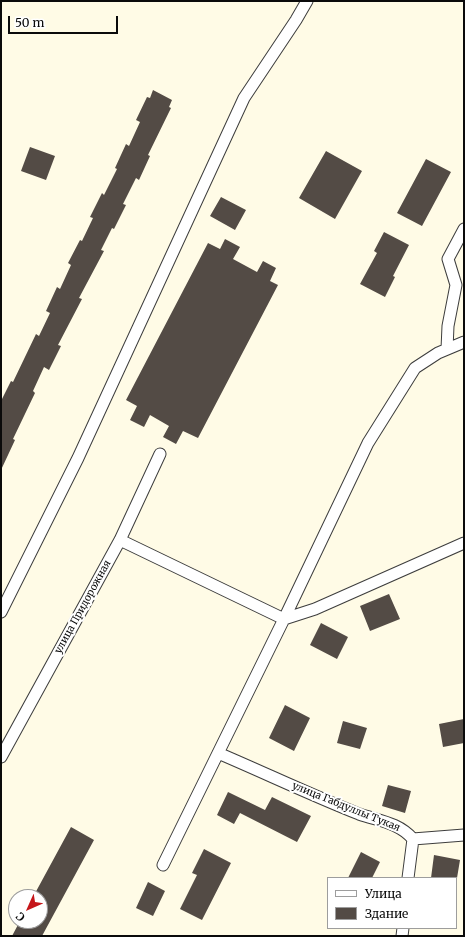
<!DOCTYPE html>
<html>
<head>
<meta charset="utf-8">
<style>
	body { margin:0 }
	#map { position:relative; width:465px; height:937px; overflow:hidden; background:#fffbe6; font-family:Merriweather,serif }
	canvas { display:block }
	.frame { position:absolute; inset:0; border:2px solid #0a0a0a; pointer-events:none }
	.legend { position:absolute; left:327px; top:877px; width:130px; height:52px; box-sizing:border-box; background:#fff; border:1px solid #9d9d9d; margin:0; padding:5px 7px; list-style:none; font-size:12px; color:#0a0a0a }
	.legend li { display:flex; align-items:center; gap:8px; height:20px }
	.legend b { width:20px; border:1px solid #9d9d9d }
	.north { position:absolute; left:8px; top:889px; width:40px; height:40px; box-sizing:border-box; background:#fff; border:1px solid #9d9d9d; border-radius:50%; rotate:225deg; font-size:11px; font-weight:700; line-height:16px; text-align:center; color:#0a0a0a }
	.north::after { content:''; display:block; margin:auto; width:14px; height:18px; background:#c5161a; clip-path:polygon(50% 0,100% 100%,50% 72%,0 100%) }
	.scale { position:absolute; left:8px; top:16px; width:110px; height:18px; box-sizing:border-box; border:2px solid #0a0a0a; border-top:0; padding-left:5px; font-size:12px; line-height:14px; white-space:nowrap; color:#0a0a0a; -webkit-text-stroke:3px #fff; paint-order:stroke }
</style>
</head>
<body>
<div id="map">
<canvas width="465" height="937"></canvas>
<div class="frame"></div>
<ul class="legend">
<li><b style="height:5px;background:#fff"></b>Улица</li>
<li><b style="height:11px;background:#534b45"></b>Здание</li>
</ul>
<div class="north">С</div>
<div class="scale">50 m</div>
</div>
<script>
const ctx = document.querySelector('canvas').getContext('2d');
ctx.lineJoin = 'round';
function fillPath(path, color) { ctx.fillStyle = color; ctx.fill(path, 'evenodd'); }
function stroke(path, color, width, dash) { ctx.strokeStyle = color; ctx.lineWidth = width; ctx.lineCap = dash ? 'butt' : 'round'; ctx.setLineDash(dash || []); ctx.stroke(path); }
function label(font, color, halo, rows, align = 'center') {
  ctx.font = font + ' Merriweather,serif'; ctx.lineWidth = 4; ctx.setLineDash([]); ctx.textBaseline = 'middle'; ctx.strokeStyle = halo; ctx.fillStyle = color; for (const [text, x, y, turn = 0] of rows) {
    ctx.save(); ctx.translate(x, y); ctx.rotate((+turn || 0) * Math.PI / 180); ctx.textAlign = isNaN(turn) ? turn : align; if (halo) ctx.strokeText(text, 0, 0); ctx.fillText(text, 0, 0); ctx.restore();
  }
}
const building = new Path2D(`
	M 153,90 L 172,100 L 169,107 L 171,108 L 148,155 L 150,156 L 139,180 L 136,178 L 123,204 L 126,205 L 114,229 L 112,228 L 101,250 L 104,251 L 79,298 L 82,299 L 58,345 L 61,346 L 49,370 L 44,367 L 33,391 L 35,393 L 13,439 L 15,440 L 1,470 L 1,401 L 11,381 L 13,382 L 36,334 L 39,336 L 50,313 L 46,311 L 57,287 L 60,289 L 71,265 L 68,263 L 80,240 L 82,241 L 93,218 L 90,217 L 102,193 L 104,195 L 117,169 L 115,168 L 126,144 L 129,146 L 140,122 L 136,120 L 147,97 L 150,98 Z
	M 30,147 L 55,156 L 46,180 L 21,171 Z
	M 326,151 L 362,171 L 335,219 L 299,198 Z
	M 426,159 L 451,172 L 422,226 L 397,213 Z
	M 221,197 L 246,210 L 235,230 L 210,216 Z
	M 384,232 L 409,245 L 393,276 L 395,277 L 385,297 L 360,284 L 377,253 L 374,251 Z
	M 225,239 L 240,247 L 233,259 L 257,272 L 263,261 L 276,268 L 270,281 L 278,285 L 198,438 L 183,431 L 176,444 L 163,437 L 169,426 L 150,415 L 144,427 L 130,420 L 137,406 L 126,400 L 208,243 L 220,249 Z
	M 389,594 L 400,619 L 370,631 L 360,606 Z
	M 321,623 L 348,637 L 337,659 L 310,645 Z
	M 285,705 L 310,718 L 294,751 L 269,738 Z
	M 464,719 L 464,743 L 443,747 L 439,724 Z
	M 343,721 L 367,728 L 360,749 L 337,743 Z
	M 388,785 L 411,791 L 405,813 L 382,806 Z
	M 228,792 L 265,810 L 272,797 L 311,816 L 297,842 L 240,813 L 234,824 L 217,815 Z
	M 71,827 L 94,840 L 42,936 L 12,936 L 20,921 L 40,921 L 40,897 L 33,897 Z
	M 204,849 L 231,863 L 202,920 L 180,909 L 197,875 L 192,873 Z
	M 361,852 L 380,862 L 372,878 L 348,878 Z
	M 434,855 L 460,860 L 457,878 L 431,878 Z
	M 148,882 L 165,891 L 153,916 L 136,908 Z`);
const street = new Path2D(`
	M 447,349 L 448,326 L 456,285 L 448,259 L 464,229
	M 120,540 L 284,619 L 368,443 L 415,368 L 438,353 L 464,342
	M 1,612 L 78,458 L 244,98 L 296,20 L 307,1
	M 218,753 C 265,773 311,795 359,814 C 379,821 398,822 413,839 L 408,878
	M 1,757 L 120,540 L 160,454
	M 413,839 L 464,835
	M 163,865 L 284,619 L 315,609 L 464,543
	M 402,936 L 403,928`);
const streetNames = [
	["улица Придорожная",83,607,-61],
	["улица Габдуллы Тукая",346,807,22]
];
fillPath(building, '#534b45');
stroke(street, '#3d3d3d', 13);
stroke(street, '#fff', 11);
label('10px', '#0a0a0a', '#fff', streetNames);
</script>
</body>
</html>
